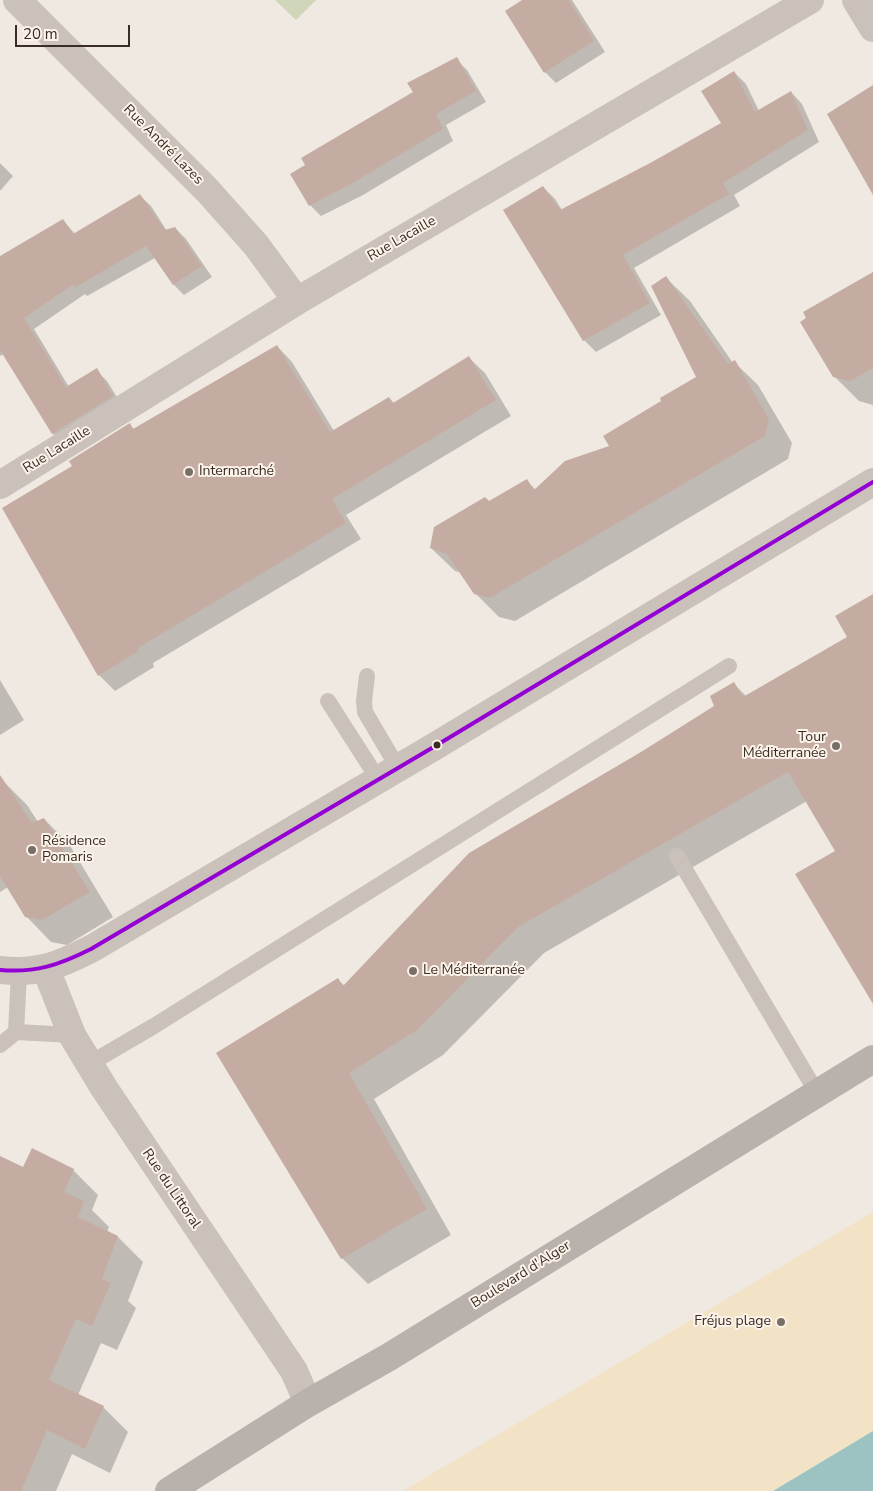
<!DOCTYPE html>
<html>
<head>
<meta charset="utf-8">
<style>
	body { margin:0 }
	#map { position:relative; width:873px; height:1491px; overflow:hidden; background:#efe9e2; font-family:"Nunito Sans",sans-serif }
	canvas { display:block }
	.scale { position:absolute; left:15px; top:25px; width:115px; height:22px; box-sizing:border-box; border:2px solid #3a2d28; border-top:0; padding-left:6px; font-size:15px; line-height:18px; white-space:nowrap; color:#3a2d28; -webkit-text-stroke:4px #fcf3e9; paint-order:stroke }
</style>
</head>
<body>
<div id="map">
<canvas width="873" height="1491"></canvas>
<div class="scale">20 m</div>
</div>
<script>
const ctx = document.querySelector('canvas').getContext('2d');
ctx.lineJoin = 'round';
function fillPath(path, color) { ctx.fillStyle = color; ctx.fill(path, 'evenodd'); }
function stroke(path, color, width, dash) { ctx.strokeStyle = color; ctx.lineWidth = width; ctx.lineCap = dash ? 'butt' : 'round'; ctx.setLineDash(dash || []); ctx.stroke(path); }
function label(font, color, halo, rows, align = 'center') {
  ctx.font = font + ' "Nunito Sans",sans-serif'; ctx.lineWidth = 4; ctx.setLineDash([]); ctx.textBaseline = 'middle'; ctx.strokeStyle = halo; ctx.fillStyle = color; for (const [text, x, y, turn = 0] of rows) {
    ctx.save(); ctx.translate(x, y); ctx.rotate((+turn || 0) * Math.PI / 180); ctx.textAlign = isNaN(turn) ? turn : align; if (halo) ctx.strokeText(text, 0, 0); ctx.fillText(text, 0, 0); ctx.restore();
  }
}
const green = new Path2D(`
	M 275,0 L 316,0 L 296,20 Z`);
const sand = new Path2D(`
	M 873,1212 L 873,1431 L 773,1491 L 403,1491 Z`);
const water = new Path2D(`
	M 873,1431 L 873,1491 L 773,1491 Z`);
const shadow = new Path2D(`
	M 525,0 L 572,0 L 605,52 L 556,83 L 545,72 Z
	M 456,59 L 467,70 L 486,102 L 446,125 L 453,141 L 363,195 L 321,216 L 310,205 L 414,92 Z
	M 734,72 L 746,84 L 759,111 L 791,92 L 802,104 L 819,142 L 734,195 L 740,206 L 634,268 L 661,315 L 596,352 L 584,340 L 543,187 L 555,199 L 562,210 L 653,164 L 723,124 Z
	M 0,163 L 13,176 L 0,191 Z
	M 140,196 L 151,206 L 167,231 L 175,228 L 186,239 L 212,277 L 184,295 L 174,285 L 155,258 L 87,296 L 85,294 L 34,329 L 69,387 L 96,370 L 107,381 L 123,407 L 64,444 L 53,434 L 4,354 L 0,356 L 0,257 L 63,220 L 75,234 Z
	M 873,273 L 873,405 L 859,401 L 834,376 Z
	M 666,278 L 690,301 L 733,363 L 734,362 L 758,385 L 792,443 L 788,459 L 515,621 L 499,617 L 475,593 L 462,573 L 455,571 L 431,548 L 489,502 L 527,481 L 536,490 L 611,446 L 663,402 L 698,377 Z
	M 277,346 L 292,362 L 334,431 L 389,398 L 394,403 L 469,358 L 485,373 L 511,416 L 346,515 L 361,539 L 153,663 L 154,667 L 115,691 L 99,675 L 3,508 L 74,466 L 130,425 L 135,430 Z
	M 873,595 L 873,998 L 836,851 L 807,801 L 544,953 L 443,1055 L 374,1099 L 451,1235 L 368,1284 L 342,1258 L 338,980 L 345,986 L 642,753 L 716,706 L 734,684 L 746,696 L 848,637 Z
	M 0,680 L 24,720 L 0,735 Z
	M 2,780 L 27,805 L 38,822 L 44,819 L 69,844 L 113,917 L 67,945 L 51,942 L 26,916 L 8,887 L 0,892 L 0,782 Z
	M 23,1169 L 73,1170 L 98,1195 L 92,1210 L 109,1227 L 107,1232 L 118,1237 L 143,1262 L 128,1301 L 136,1308 L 117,1350 L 101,1343 L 78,1395 L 103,1407 L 128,1432 L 110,1473 L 72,1454 L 56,1491 L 0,1491 L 0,1178 Z`);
const building = new Path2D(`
	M 522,0 L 569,0 L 594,41 L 544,73 L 505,11 Z
	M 457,57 L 476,91 L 436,114 L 443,129 L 351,184 L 309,206 L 290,174 L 305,165 L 301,158 L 413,92 L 407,83 Z
	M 734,71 L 755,112 L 791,91 L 808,130 L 723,183 L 729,194 L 623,255 L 650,303 L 583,341 L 503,210 L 543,186 L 560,210 L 652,162 L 721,123 L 701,91 Z
	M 873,85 L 873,195 L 827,114 Z
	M 140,194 L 165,230 L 175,227 L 202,266 L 173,285 L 146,246 L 76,287 L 74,284 L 24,318 L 66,387 L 97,368 L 113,396 L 52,434 L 0,350 L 0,256 L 63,219 L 73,234 Z
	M 873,272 L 873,368 L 850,381 L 833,377 L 800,322 L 806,318 L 803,312 Z
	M 666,276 L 728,364 L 735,360 L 769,419 L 765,436 L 490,598 L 474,594 L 447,554 L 430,548 L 434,527 L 485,497 L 489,501 L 527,479 L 534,490 L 565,461 L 609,446 L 603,436 L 661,401 L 660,398 L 696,377 L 651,286 Z
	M 277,345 L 330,432 L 389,397 L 393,403 L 469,356 L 496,400 L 332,499 L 346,523 L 138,648 L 139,651 L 98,676 L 2,508 L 72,466 L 69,461 L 130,423 L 133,429 Z
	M 873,594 L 873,1004 L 795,874 L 835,851 L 788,772 L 518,927 L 417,1030 L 349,1073 L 427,1209 L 341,1259 L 216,1053 L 338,978 L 343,986 L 469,853 L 641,752 L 714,706 L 710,696 L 734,682 L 743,697 L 847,637 L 835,616 Z
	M 0,775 L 32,823 L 44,818 L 90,892 L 42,920 L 25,917 L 0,876 Z
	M 32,1148 L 74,1169 L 64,1192 L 84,1201 L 78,1217 L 118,1236 L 102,1279 L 111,1283 L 92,1326 L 76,1319 L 49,1380 L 104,1406 L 85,1449 L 47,1430 L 21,1491 L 0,1491 L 0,1156 L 23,1167 Z`);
const lane = new Path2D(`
	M 367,676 L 364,701 L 365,712 L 398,768
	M 328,701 L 378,779
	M 677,856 L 817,1093
	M 16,1032 L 72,1035
	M 0,1045 L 16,1032 L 19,972
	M 89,1064 L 154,1026 L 729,666`);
const street = new Path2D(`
	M 17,0 L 207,190 L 256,245 L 297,301
	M 856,0 L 873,28
	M 0,485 L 297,301 L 810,0
	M 46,969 L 72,1035 L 104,1088 L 294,1371 L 308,1403
	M 0,970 C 38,974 57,966 91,949 L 437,745 L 873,482`);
const secondary = new Path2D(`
	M 169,1491 L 308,1403 L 389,1357 L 873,1059`);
const bus1 = new Path2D(`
	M 0,970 C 36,973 59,965 91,949 L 437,745 L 873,482`);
const markers = [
	[189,472,5,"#796f69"],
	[437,745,4.5,"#3a2d28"],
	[836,746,5,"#796f69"],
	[32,850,5,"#796f69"],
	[413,971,5,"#796f69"],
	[781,1322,5,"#796f69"]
];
const streetNames = [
	["Rue André Lazes",163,145,45],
	["Rue Lacaille",402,239,-30],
	["Rue Lacaille",57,450,-32],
	["Rue du Littoral",171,1189,56],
	["Boulevard d'Alger",521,1275,-32]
];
const poiNames = [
	["Intermarché",199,472],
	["Tour",826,738,"right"],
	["Méditerranée",826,754,"right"],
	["Résidence",42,842],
	["Pomaris",42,858],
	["Le Méditerranée",423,971],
	["Fréjus plage",771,1322,"right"]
];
fillPath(green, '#d0d6ba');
fillPath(sand, '#f2e2c6');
fillPath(water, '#9cc3c2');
fillPath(shadow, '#0003');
fillPath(building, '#c5aca2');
stroke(lane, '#c9c1ba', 16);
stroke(street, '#c9c1ba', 28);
stroke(secondary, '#b9b1ab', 28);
stroke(bus1, '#9400d3', 4);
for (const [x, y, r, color] of markers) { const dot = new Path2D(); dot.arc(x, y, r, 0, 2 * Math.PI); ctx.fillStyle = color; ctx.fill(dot); stroke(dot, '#fcf3e9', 2); }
label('14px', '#3a2d28', '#fcf3e9', streetNames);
label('14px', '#3a2d28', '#fcf3e9', poiNames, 'left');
</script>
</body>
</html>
